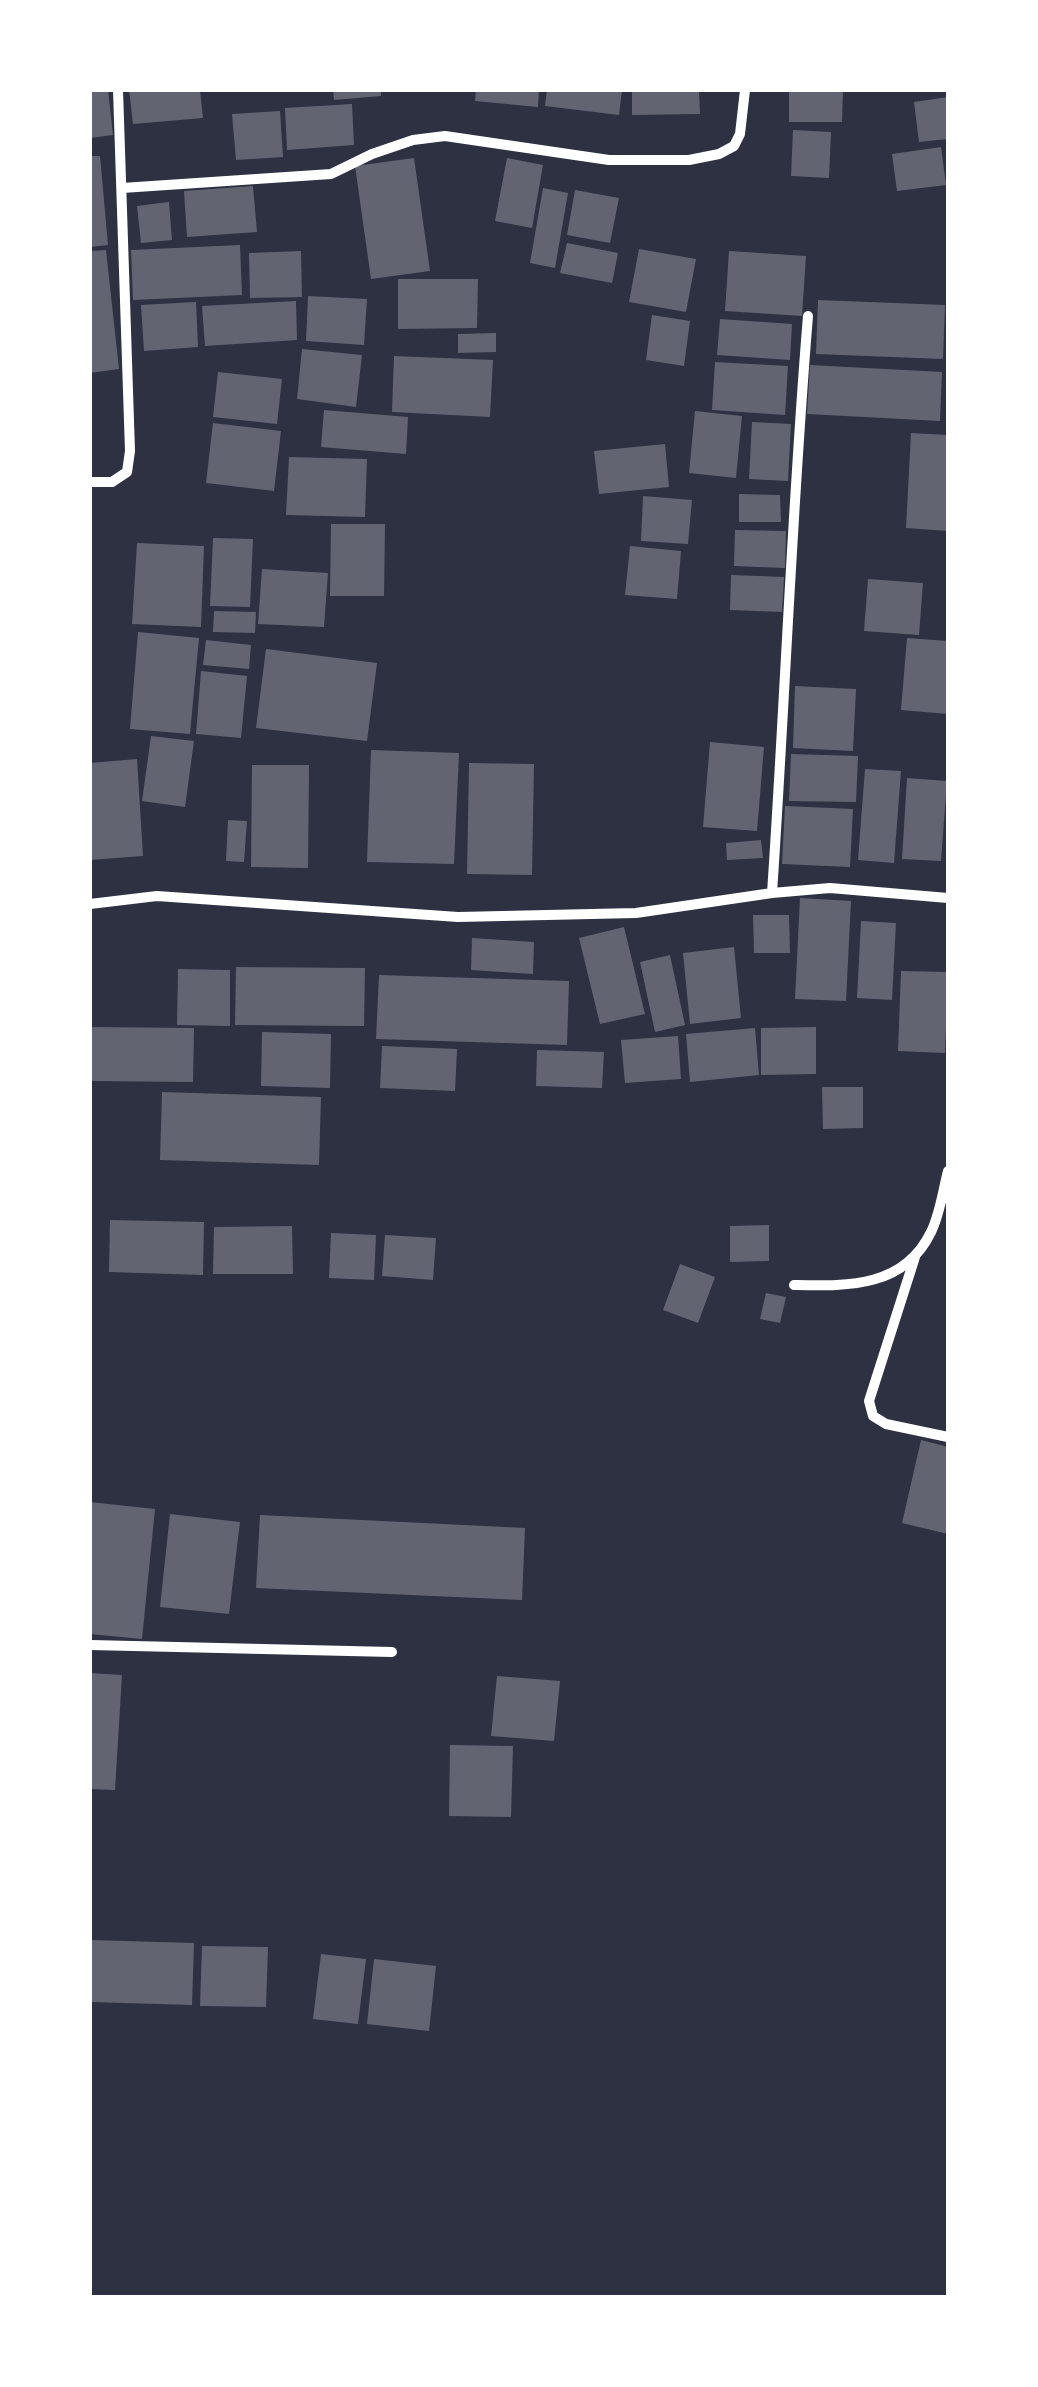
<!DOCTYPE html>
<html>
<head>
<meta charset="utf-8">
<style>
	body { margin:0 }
	#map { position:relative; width:1038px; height:2387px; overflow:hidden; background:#2d3142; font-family:"Roboto Serif",serif }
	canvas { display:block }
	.frame { position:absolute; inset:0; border:92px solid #fff; pointer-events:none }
</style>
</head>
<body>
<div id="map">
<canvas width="1038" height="2387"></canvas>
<div class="frame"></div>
</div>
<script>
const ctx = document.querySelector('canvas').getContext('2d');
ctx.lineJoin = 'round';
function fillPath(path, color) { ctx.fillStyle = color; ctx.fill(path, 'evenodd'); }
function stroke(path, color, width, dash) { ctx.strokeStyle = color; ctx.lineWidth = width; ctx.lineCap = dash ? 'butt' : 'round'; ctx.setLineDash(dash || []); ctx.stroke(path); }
const building = new Path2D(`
	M 90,90 L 108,90 L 113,135 L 90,138 Z
	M 129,90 L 200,90 L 203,118 L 133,124 Z
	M 333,90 L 381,90 L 381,96 L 334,100 Z
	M 476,90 L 539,90 L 538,107 L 475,101 Z
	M 547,90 L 622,90 L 619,115 L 545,106 Z
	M 632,90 L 699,90 L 700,114 L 632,115 Z
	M 789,90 L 843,90 L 842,122 L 789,122 Z
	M 948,97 L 948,139 L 919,142 L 914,102 Z
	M 352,104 L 354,145 L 287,150 L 285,108 Z
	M 280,111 L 283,157 L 236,160 L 232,114 Z
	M 793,130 L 831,132 L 829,178 L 791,176 Z
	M 941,147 L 946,185 L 897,191 L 892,154 Z
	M 90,156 L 100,156 L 108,245 L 90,247 Z
	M 414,158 L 430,271 L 371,279 L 355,166 Z
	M 507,158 L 543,165 L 532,228 L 495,221 Z
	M 253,186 L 257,232 L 187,237 L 184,191 Z
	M 543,188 L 568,193 L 555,268 L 530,263 Z
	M 575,190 L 619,198 L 610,243 L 567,235 Z
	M 169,202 L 172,240 L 141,243 L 137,206 Z
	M 567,243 L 618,253 L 612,283 L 560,273 Z
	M 240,245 L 242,295 L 133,300 L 131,250 Z
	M 639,249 L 696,259 L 686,312 L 629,302 Z
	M 106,250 L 119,369 L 90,373 L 90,251 Z
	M 301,251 L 302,297 L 250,298 L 249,253 Z
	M 729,251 L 806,256 L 802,316 L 725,311 Z
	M 398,279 L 478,279 L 477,328 L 398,329 Z
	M 308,296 L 367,299 L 364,345 L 306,341 Z
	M 818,300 L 945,305 L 943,359 L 816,354 Z
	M 296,301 L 297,340 L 205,346 L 202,306 Z
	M 196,302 L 198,347 L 144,351 L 141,305 Z
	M 652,315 L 690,321 L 684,366 L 646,360 Z
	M 720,319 L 792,324 L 790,360 L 717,355 Z
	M 496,333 L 496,352 L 458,353 L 458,334 Z
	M 302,349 L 362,355 L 356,407 L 297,399 Z
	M 394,356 L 493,360 L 490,417 L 392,412 Z
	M 715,362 L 788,366 L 785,415 L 712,410 Z
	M 810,365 L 942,372 L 940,421 L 807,414 Z
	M 218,372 L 282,379 L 277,424 L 213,417 Z
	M 324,410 L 408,417 L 406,454 L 321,447 Z
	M 695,411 L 742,416 L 736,478 L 689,473 Z
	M 752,422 L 791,424 L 788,481 L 749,479 Z
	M 213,423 L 281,431 L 274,491 L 206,483 Z
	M 911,433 L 948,435 L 948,531 L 906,528 Z
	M 665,444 L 669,487 L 599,494 L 594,451 Z
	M 289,457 L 367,459 L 365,517 L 286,515 Z
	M 739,494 L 780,495 L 781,522 L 739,522 Z
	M 643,496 L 692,500 L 688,544 L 641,541 Z
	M 331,524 L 385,524 L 384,596 L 330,596 Z
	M 735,530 L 786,531 L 785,568 L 734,566 Z
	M 213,538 L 253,539 L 250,607 L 210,606 Z
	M 137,543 L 204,546 L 201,627 L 132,624 Z
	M 630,546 L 681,551 L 677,599 L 625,595 Z
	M 262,569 L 328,573 L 324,627 L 258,624 Z
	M 731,575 L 784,577 L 782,612 L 730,610 Z
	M 868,579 L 923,583 L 919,635 L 864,631 Z
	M 214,611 L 256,612 L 255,633 L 213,632 Z
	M 138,632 L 199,638 L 190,734 L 130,729 Z
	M 907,638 L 948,641 L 948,714 L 901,710 Z
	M 206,640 L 251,645 L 249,669 L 203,665 Z
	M 266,649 L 377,663 L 367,741 L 256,728 Z
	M 201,671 L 247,676 L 241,738 L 196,734 Z
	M 795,686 L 856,689 L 853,751 L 793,748 Z
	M 151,736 L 194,741 L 185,807 L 142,801 Z
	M 710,742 L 764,747 L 757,831 L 703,827 Z
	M 371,750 L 459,753 L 454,864 L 367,862 Z
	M 791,754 L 858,756 L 856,802 L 789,801 Z
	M 137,759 L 143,856 L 90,860 L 90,763 Z
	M 469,763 L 534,764 L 532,875 L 467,874 Z
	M 252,765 L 309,765 L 308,868 L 251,867 Z
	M 865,769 L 901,771 L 894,863 L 858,860 Z
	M 907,778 L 947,781 L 941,861 L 902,859 Z
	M 785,806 L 853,809 L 850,867 L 782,864 Z
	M 228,820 L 247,821 L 244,862 L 226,861 Z
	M 761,840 L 763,858 L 727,860 L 726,843 Z
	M 800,898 L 851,901 L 846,1001 L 795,999 Z
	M 753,915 L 789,915 L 790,953 L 754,953 Z
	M 861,921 L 896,923 L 892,1000 L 857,998 Z
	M 624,927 L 645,1014 L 600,1024 L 579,938 Z
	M 472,938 L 534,942 L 533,974 L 471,970 Z
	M 734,947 L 741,1018 L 690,1024 L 683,953 Z
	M 670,955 L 685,1025 L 655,1032 L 640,962 Z
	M 236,967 L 365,968 L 364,1026 L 235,1025 Z
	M 178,969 L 230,970 L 230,1026 L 177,1025 Z
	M 901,971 L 948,972 L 945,1053 L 898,1051 Z
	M 379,975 L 569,981 L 567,1045 L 376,1039 Z
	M 90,1027 L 194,1028 L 193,1082 L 90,1081 Z
	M 816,1027 L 816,1074 L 761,1075 L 761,1028 Z
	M 755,1028 L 759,1075 L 690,1082 L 686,1034 Z
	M 262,1032 L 331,1034 L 330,1088 L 261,1086 Z
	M 678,1036 L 681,1079 L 625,1083 L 621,1040 Z
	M 382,1046 L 457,1049 L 455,1091 L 380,1088 Z
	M 537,1050 L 604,1052 L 602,1088 L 536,1086 Z
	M 822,1087 L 863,1087 L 863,1128 L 823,1129 Z
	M 162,1092 L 321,1097 L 319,1165 L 160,1160 Z
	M 110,1220 L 204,1222 L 203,1275 L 109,1272 Z
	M 769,1225 L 769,1261 L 730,1262 L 730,1226 Z
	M 292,1226 L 293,1274 L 213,1274 L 214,1227 Z
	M 331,1233 L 376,1235 L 374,1280 L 329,1278 Z
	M 385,1235 L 436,1238 L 433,1280 L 382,1276 Z
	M 680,1264 L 715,1277 L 698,1323 L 663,1310 Z
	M 766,1293 L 786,1297 L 780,1323 L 760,1319 Z
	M 921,1440 L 948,1447 L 948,1534 L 902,1523 Z
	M 90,1502 L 155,1509 L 142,1639 L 90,1634 Z
	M 170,1514 L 240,1522 L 229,1614 L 160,1607 Z
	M 260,1515 L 525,1528 L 522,1600 L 256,1588 Z
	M 90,1673 L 122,1675 L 115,1790 L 90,1789 Z
	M 497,1676 L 560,1681 L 554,1741 L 491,1736 Z
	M 450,1745 L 513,1746 L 511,1817 L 449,1816 Z
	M 90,1940 L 194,1943 L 192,2005 L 90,2002 Z
	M 202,1946 L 268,1947 L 266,2007 L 200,2006 Z
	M 321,1954 L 366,1959 L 358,2024 L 313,2019 Z
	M 374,1959 L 436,1966 L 429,2031 L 367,2024 Z`);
const minor = new Path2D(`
	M 122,188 L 331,174 L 372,154 L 413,140 L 445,136 L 609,160 L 689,160 L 719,154 L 734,146 L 740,134 L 745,90
	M 90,482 L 112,482 L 127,472 L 130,451 L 118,90
	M 772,893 C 785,701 792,508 808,316
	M 90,904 L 157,896 L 458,917 L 636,913 L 772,893 L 830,888 L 948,898
	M 915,1257 L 869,1401 L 873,1416 L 886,1424 L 948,1437
	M 794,1285 C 848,1286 904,1288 931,1232 C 940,1214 943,1190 948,1171
	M 90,1645 L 392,1652`);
fillPath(building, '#626471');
stroke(minor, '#fff', 10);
</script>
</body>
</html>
